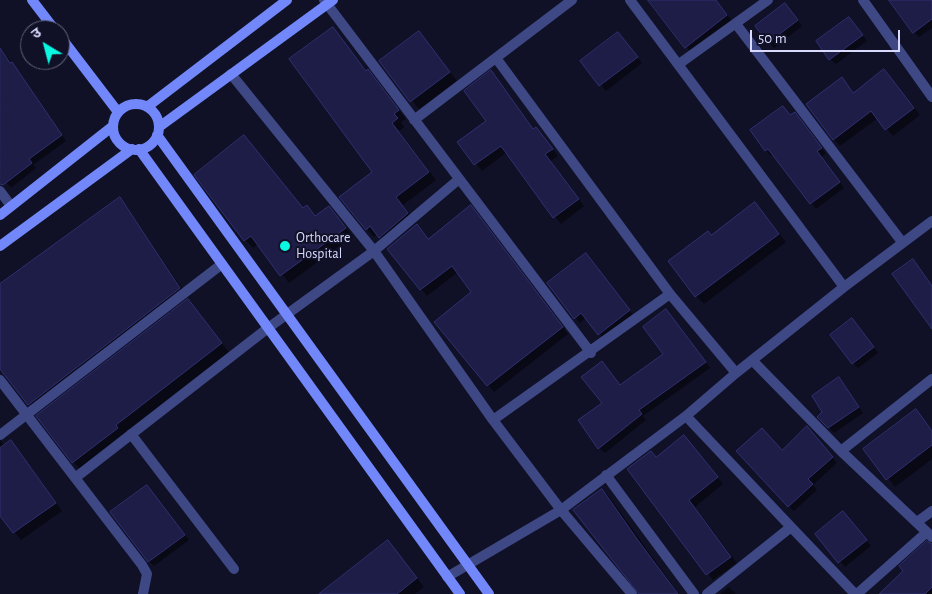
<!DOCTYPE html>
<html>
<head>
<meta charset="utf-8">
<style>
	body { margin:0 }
	#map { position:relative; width:932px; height:594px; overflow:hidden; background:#101127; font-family:"Alegreya Sans","Noto Sans Devanagari",sans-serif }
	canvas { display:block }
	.north { position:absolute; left:20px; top:20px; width:50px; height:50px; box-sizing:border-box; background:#101127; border:1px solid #60627d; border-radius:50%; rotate:323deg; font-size:14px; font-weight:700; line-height:20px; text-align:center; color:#d8dbfe }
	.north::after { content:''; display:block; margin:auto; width:18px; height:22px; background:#0af7e2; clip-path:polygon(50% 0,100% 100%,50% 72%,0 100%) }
	.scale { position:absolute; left:750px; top:30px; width:150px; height:22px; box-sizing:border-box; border:2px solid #d8dbfe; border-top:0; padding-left:6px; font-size:15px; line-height:18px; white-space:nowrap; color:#d8dbfe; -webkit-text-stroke:4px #101127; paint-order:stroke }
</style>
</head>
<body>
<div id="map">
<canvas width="932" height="594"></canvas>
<div class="north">उ</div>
<div class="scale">50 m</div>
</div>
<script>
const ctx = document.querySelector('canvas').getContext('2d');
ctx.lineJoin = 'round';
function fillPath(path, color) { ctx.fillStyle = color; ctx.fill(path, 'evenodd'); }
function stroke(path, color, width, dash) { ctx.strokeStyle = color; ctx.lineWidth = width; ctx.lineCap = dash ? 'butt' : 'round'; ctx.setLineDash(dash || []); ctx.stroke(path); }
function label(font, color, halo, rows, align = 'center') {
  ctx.font = font + ' "Alegreya Sans",sans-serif'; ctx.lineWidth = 4; ctx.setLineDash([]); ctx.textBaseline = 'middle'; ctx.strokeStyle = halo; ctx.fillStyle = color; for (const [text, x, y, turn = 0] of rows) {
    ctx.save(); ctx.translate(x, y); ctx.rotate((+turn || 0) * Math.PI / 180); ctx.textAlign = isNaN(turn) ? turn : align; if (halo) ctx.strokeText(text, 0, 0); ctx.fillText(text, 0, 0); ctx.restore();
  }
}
const shadow = new Path2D(`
	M 649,0 L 716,0 L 732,21 L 691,52 Z
	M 897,0 L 932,0 L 932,28 L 919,37 L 914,32 Z
	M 790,10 L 802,26 L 774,48 L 757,26 Z
	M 854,24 L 867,41 L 836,64 L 830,59 Z
	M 333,28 L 406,119 L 401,122 L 404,127 L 399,131 L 436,180 L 403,205 L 415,221 L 388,244 L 378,234 L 374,237 L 367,229 L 374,172 Z
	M 419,33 L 457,81 L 419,109 L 381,61 Z
	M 618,33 L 642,63 L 606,91 L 582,61 Z
	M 0,48 L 17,69 L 66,141 L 33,165 L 36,168 L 11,188 L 0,175 Z
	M 884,71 L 920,115 L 893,136 L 878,118 L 840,146 L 834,139 L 842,79 L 854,94 Z
	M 491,72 L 534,129 L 536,128 L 542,135 L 558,156 L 551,161 L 584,206 L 561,224 L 507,152 L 482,171 L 459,142 L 487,122 Z
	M 783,107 L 791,116 L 800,119 L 826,154 L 821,157 L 844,188 L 816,209 L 774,154 L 771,156 L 766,150 L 752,131 Z
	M 244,136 L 304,209 L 307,206 L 317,217 L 329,207 L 353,236 L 289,283 L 259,244 L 253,248 L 245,240 L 196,175 Z
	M 125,204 L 185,293 L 34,409 L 0,366 L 0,286 Z
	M 755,204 L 786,242 L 704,304 L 696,296 L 711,237 Z
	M 477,213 L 568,334 L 494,392 L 436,322 L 473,292 L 458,272 L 427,296 L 389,249 L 423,232 L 429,240 Z
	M 591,260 L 634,316 L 604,339 L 586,318 L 580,323 L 575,318 Z
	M 188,301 L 229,352 L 123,434 L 125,437 L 81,470 L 73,462 Z
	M 671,316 L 710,368 L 643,416 L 646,420 L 605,453 L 599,448 L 604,404 L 621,386 L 665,355 Z
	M 857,325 L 878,353 L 858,368 L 853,363 Z
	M 844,384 L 863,413 L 834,433 L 819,417 Z
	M 915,411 L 932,430 L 932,459 L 895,487 L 865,449 Z
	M 807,428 L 837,463 L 813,485 L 817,490 L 794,511 L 788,506 L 782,451 Z
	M 0,436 L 1,442 L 6,445 L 11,442 L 18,449 L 62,511 L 21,540 L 0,514 Z
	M 690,443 L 723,484 L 695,507 L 737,563 L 713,580 L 628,469 L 651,452 L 657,458 Z
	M 147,486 L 189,540 L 154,566 L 149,561 Z
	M 602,490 L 608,495 L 679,594 L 639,594 Z
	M 843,512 L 871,546 L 845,567 L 817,534 Z
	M 388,542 L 424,587 L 415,594 L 329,594 Z
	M 932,548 L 932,594 L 881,594 L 905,571 Z
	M 729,587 L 736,594 L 720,594 Z`);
const building = new Path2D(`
	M 648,0 L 716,0 L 727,15 L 685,48 Z
	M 889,0 L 932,0 L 932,19 L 913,33 Z
	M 785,3 L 798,20 L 768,43 L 755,26 Z
	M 849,17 L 863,35 L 829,60 L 816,41 Z
	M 333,27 L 366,71 L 368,69 L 399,110 L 394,114 L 398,118 L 392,123 L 429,172 L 396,197 L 408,213 L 379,238 L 370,226 L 366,230 L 339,197 L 372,172 L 289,59 Z
	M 419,31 L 450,72 L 410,102 L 379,61 Z
	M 618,32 L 638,57 L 599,86 L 580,61 Z
	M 0,48 L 10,63 L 12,62 L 62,135 L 29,159 L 32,163 L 3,185 L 0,184 Z
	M 884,69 L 914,108 L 885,130 L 871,111 L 833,140 L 806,104 L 842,77 L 853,93 Z
	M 491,70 L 533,129 L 536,127 L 553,149 L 545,154 L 579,199 L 553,218 L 501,146 L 474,165 L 457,142 L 486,121 L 464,91 Z
	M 783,106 L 790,115 L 795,112 L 822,148 L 817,151 L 840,182 L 810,204 L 768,149 L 765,151 L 750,130 Z
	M 244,135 L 303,208 L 307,205 L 315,216 L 329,206 L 346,228 L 280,276 L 251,236 L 244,241 L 194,175 Z
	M 120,197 L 180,288 L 28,405 L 0,369 L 0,284 Z
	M 755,202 L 779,234 L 695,297 L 668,261 L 708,231 L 711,235 Z
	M 471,205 L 563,327 L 487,386 L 434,322 L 471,292 L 452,266 L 420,290 L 387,249 L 417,224 L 428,239 Z
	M 586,253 L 630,310 L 598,335 L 581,313 L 574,319 L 547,283 Z
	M 913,259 L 932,286 L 932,329 L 892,274 Z
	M 188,299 L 222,343 L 116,425 L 118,428 L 72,463 L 36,416 Z
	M 666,309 L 706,362 L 639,410 L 642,414 L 598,449 L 578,420 L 602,403 L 581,377 L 602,361 L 620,385 L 663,354 L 643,327 Z
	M 852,318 L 874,347 L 852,364 L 830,335 Z
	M 839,377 L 859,407 L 828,428 L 817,417 L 822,412 L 812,396 Z
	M 916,409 L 932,431 L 932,445 L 886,480 L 863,449 Z
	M 807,426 L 833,457 L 808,479 L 813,484 L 788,507 L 736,451 L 762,428 L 782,450 Z
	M 684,435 L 718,477 L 689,500 L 731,557 L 706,575 L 627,469 L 651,451 L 656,457 Z
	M 11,440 L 56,503 L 13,533 L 0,516 L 0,448 Z
	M 147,485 L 185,535 L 148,562 L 110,512 Z
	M 602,489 L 637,539 L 678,594 L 639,594 L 573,510 Z
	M 843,511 L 867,540 L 838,563 L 815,534 Z
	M 388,540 L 417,578 L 397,594 L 319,594 Z
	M 927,541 L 932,544 L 932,587 L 925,594 L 879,594 L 903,571 L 899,566 Z`);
const street = new Path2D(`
	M 324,0 L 591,353
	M 630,0 L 844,287
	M 863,0 L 932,97
	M 736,24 L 902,242
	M 496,58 L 670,294 L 736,373
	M 679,64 L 768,0
	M 231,74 L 374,251 L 493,420 L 561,510 L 632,594
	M 414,120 L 572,0
	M 0,191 L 11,206
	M 753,361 L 841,451 L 932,379
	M 0,380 L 142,565 L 147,574 L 143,594
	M 686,416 L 791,527 L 707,594
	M 493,420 L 670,294
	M 131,434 L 234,569
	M 0,435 L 222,264
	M 841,451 L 932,537
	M 606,475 L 694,594
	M 75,478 L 268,328 L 374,251 L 458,180
	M 917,522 L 932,511
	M 791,527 L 855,594
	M 447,577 L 561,510 L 686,416 L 736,373 L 844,287 L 932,221
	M 857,594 L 927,532`);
const secondary = new Path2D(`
	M 32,0 L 55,30
	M 60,36 L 118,112
	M113 127a23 23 0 1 1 46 0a23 23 0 1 1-46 0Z
	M 147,107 L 287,0
	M 159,127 L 333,0
	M 157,135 L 489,594
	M 139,149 L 460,594
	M 0,215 L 113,126
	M 0,246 L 132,149`);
const markers = [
	[285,246,6,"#0af7e2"]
];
const poiNames = [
	["Orthocare",296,238],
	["Hospital",296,254]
];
fillPath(shadow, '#0007');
fillPath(building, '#1e1d47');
stroke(building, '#303072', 1);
stroke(street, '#3d4884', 10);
stroke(secondary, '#7288fa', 10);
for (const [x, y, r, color] of markers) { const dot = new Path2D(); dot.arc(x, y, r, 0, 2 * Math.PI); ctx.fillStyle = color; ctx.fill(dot); stroke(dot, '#101127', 2); }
label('14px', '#d8dbfe', '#101127', poiNames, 'left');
</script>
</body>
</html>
